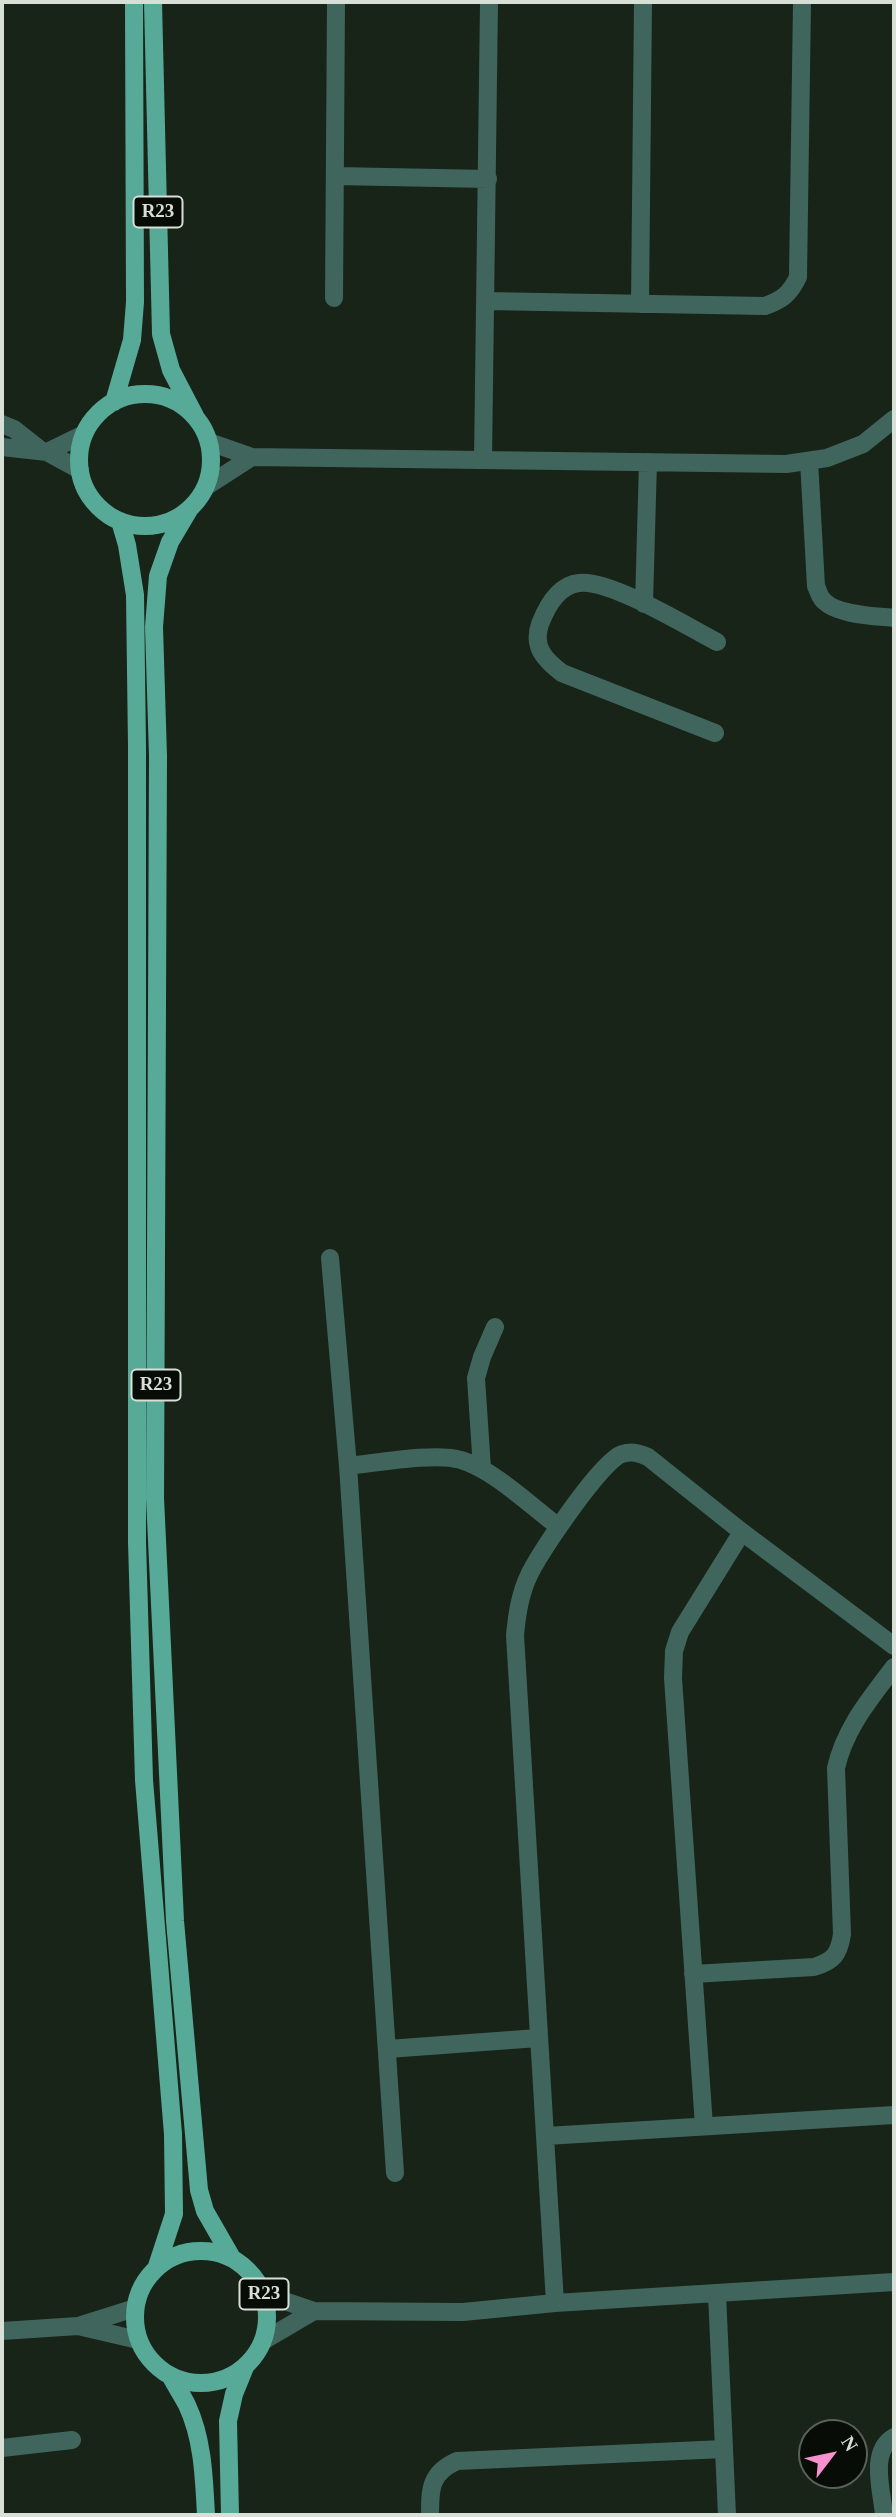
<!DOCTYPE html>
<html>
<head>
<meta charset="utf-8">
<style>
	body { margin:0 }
	#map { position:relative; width:896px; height:2517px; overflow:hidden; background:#182418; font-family:"Times New Roman",serif }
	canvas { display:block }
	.frame { position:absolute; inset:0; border:4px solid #d7dfd7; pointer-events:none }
	.north { position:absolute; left:798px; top:2419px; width:70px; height:70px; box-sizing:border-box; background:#070c07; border:2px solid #5a605a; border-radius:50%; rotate:58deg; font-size:19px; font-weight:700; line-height:28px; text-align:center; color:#d7dfd7 }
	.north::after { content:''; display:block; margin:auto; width:24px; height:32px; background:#f790cd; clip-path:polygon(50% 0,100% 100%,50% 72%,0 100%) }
</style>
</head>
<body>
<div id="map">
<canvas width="896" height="2517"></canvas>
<div class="frame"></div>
<div class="north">N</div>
</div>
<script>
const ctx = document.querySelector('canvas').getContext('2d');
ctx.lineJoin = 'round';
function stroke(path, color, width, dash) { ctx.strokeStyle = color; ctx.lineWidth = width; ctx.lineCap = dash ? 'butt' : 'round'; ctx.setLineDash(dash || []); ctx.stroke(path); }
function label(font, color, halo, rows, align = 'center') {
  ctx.font = font + ' "Times New Roman",serif'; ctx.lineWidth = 5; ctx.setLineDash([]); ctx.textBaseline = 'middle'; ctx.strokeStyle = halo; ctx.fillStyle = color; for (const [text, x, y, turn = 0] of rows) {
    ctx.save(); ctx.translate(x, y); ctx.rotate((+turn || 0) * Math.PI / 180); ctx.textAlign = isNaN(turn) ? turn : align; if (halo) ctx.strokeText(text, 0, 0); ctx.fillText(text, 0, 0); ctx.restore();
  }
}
const minor = new Path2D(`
	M 336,176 L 488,179
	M 334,298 L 336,2
	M 486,301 L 765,306 C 782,300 790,294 798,277 L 802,2
	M 640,304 L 643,2
	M 2,424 L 14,429 L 42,451
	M 209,442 L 252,457 L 786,464 L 827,458 L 863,444 L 894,419
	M 2,447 L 47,452 L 80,470
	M 47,452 L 84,434
	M 483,460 L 489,2
	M 809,461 L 816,586 C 818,590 820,598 824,601 C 837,615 876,616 894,618
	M 207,486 L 252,457
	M 644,604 L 648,462
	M 715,733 L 562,673 C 545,660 532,647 540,624 C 547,606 559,585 579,583 C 610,579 688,627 717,642
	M 330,1258 L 348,1466 L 395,2173
	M 348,1466 C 377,1463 435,1452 461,1460 C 493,1469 532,1507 559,1527
	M 482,1469 L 476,1378 L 482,1357 L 495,1327
	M 693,1974 L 814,1967 C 834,1961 839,1954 842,1934 L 836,1768 C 845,1728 870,1699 894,1667
	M 388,2049 L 538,2038
	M 704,2126 L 673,1678 L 674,1651 L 680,1632 L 742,1532
	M 546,2136 L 894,2115
	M 264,2294 L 314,2311 L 463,2312 L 555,2303 L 894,2282
	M 717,2294 L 727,2515
	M 555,2303 L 515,1635 C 517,1614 520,1593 530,1573 C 542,1550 601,1461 622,1454 C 632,1451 639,1453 648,1457 L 742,1532 L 894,1646
	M 78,2326 L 138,2340
	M 2,2331 L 78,2326 L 135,2308
	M 263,2341 L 314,2311
	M 2,2448 L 72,2440
	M 430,2515 C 430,2489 430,2473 457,2461 L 724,2449
	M 884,2515 C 882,2491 869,2451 894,2437`);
const major = new Path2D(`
	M 153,2 L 161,334 L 171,370 L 195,416
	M79 460a66 66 0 1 1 132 0a66 66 0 1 1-132 0Z
	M 114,402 L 132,340 L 135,302 L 134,2
	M 189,510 L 170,542 L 158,576 L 154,627 L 158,756 L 155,1498 L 175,1921 L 199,2190 L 205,2211 L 232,2258
	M 120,521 L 127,545 L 135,595 L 137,747 L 137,1542 L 144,1780 L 173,2134 L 174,2214 L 157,2266
	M135 2317a66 66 0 1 1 132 0a66 66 0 1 1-132 0Z
	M 170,2375 C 175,2385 182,2395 187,2405 C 203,2439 204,2478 206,2515
	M 230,2515 L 228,2421 L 234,2394 L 245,2367`);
const shields = [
	[158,212,49],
	[156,1385,49],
	[264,2294,49]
];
const shieldNames = [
	["R23",158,212],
	["R23",156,1385],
	["R23",264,2294]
];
stroke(minor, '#40655c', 18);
stroke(major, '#57aa98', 18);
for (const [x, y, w] of shields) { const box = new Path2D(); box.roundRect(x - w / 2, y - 15.5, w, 31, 5); ctx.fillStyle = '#070c07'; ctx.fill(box); stroke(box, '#d7dfd7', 2); }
label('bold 19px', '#d7dfd7', null, shieldNames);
</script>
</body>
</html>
